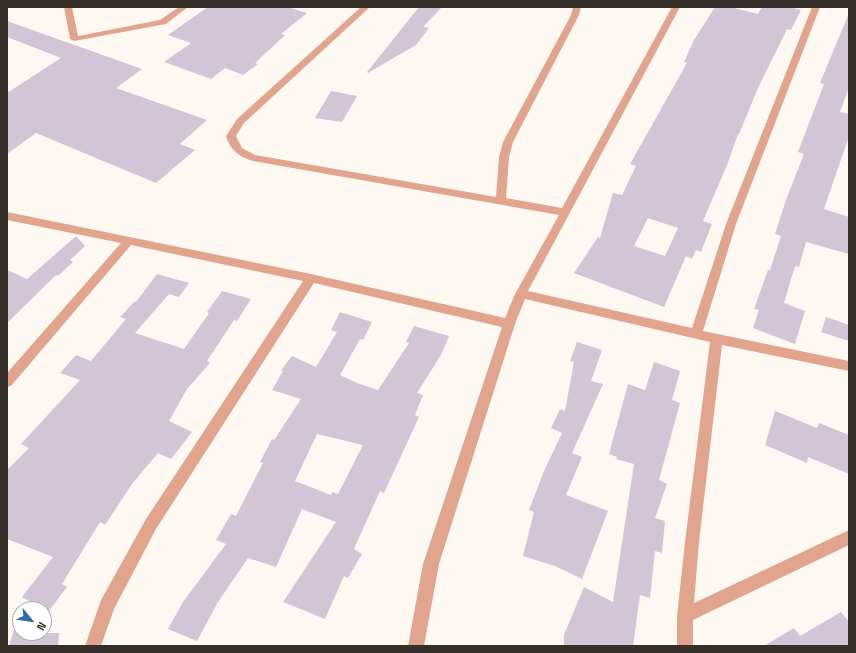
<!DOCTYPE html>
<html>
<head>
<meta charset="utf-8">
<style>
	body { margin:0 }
	#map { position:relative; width:856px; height:653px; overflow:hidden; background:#fef8f2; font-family:"Space Grotesk",sans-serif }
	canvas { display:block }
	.frame { position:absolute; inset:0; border:8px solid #342f29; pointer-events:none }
	.north { position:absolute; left:12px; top:601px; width:40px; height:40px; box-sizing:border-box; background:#fff; border:1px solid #aeaca9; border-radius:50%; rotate:120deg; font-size:11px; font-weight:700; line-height:16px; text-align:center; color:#342f29 }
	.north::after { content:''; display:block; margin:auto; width:14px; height:18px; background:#2f6ca3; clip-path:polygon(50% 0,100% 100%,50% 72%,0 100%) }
</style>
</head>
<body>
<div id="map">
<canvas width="856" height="653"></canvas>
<div class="frame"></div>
<div class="north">N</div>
</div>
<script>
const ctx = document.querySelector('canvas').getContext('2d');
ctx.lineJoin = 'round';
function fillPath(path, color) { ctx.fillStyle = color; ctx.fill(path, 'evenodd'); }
const building = new Path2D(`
	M 208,7 L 287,7 L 307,13 L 281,34 L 285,35 L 255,63 L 258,64 L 243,75 L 225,68 L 211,79 L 164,62 L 191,43 L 168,35 Z
	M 419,7 L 442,7 L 423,27 L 429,28 L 416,45 L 368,73 L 367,72 Z
	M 715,7 L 730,7 L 758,14 L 762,7 L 789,7 L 801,10 L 791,30 L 787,29 L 758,88 L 739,134 L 738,134 L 727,165 L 703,221 L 712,224 L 701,252 L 696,250 L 692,259 L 686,256 L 664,307 L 574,273 L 598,237 L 600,238 L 613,193 L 622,195 L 636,166 L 630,164 L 687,63 L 684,62 L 694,40 ZM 648,218 L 678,228 L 665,256 L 634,246 Z
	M 849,13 L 849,87 L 840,112 L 849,114 L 849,136 L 824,209 L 849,217 L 849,254 L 806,242 L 799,267 L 795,266 L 784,303 L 805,311 L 795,344 L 753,328 L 759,310 L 754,309 L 768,270 L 770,270 L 781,236 L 775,234 L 787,197 L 804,154 L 798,152 L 824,84 L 820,83 Z
	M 7,21 L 142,69 L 116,88 L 207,120 L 180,144 L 195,150 L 156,183 L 36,133 L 7,154 L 7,93 L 61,58 L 7,37 Z
	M 331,91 L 357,96 L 342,122 L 315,118 Z
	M 76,236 L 85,246 L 70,260 L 73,262 L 58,276 L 56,275 L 7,323 L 7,270 L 27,279 Z
	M 157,274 L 189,283 L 179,297 L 169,294 L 135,333 L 184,349 L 209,313 L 207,312 L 222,291 L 251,299 L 237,321 L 234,320 L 207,361 L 210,363 L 187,389 L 169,421 L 192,432 L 171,459 L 158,453 L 132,484 L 105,525 L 100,522 L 62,584 L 67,587 L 48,612 L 22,597 L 53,557 L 7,539 L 7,470 L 29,448 L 21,444 L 80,380 L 60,373 L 76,355 L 91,361 L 126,319 L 120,317 L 134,302 L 136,302 Z
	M 340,312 L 372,322 L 363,340 L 360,339 L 340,375 L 357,383 L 378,390 L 409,343 L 406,342 L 414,326 L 449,336 L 441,355 L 417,393 L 423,395 L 415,415 L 419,417 L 384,493 L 380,491 L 354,549 L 362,554 L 348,578 L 344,576 L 325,619 L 283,602 L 336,522 L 302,509 L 276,567 L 248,558 L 218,602 L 197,641 L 168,629 L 183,602 L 226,544 L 216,540 L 231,514 L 236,516 L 263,463 L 260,462 L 272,439 L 274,440 L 301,399 L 272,390 L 283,371 L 281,370 L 292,356 L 316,367 L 337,332 L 331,330 ZM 317,434 L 363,445 L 338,494 L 332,492 L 331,495 L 295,481 Z
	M 826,317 L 849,325 L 849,341 L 821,332 Z
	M 577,342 L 602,350 L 591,381 L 603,384 L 572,453 L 582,457 L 566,495 L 608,511 L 582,579 L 555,566 L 523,556 L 534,512 L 529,510 L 544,471 L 562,433 L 551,428 L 560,409 L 565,411 L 574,362 L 570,361 Z
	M 654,362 L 680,371 L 672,400 L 680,403 L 659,480 L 667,484 L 655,518 L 665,521 L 662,553 L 655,551 L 650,598 L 640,595 L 633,646 L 564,646 L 564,635 L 584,587 L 613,602 L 634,464 L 616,459 L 617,457 L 609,454 L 628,384 L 645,390 Z
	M 775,411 L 817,428 L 819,423 L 849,435 L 849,474 L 808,457 L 807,463 L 765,445 Z
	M 841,612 L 849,622 L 849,646 L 764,646 L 794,628 L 800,636 Z
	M 14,630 L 20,630 L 20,633 L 59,633 L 58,646 L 9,646 Z`);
const minor = new Path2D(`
	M 64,7 L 72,7 L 78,36 L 160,20 L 179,7 L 188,7 L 166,24 L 74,41 L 70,39 Z
	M 361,7 L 370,7 L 244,123 L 236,136 L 242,148 L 255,155 L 496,197 L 499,157 L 503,142 L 571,15 L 573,7 L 581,7 L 579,15 L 513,142 L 509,157 L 506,198 L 562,208 L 672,7 L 680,7 L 528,291 L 692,328 L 726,224 L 812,7 L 820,7 L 736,224 L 703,331 L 849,361 L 849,371 L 722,345 L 699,542 L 694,603 L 849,530 L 849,545 L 693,620 L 693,646 L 677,646 L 677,616 L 685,542 L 710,342 L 525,299 L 515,324 L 439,564 L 424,646 L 408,646 L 423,564 L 502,327 L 314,283 L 156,529 L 114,609 L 101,646 L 85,646 L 101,600 L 146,519 L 303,281 L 131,245 L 11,386 L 7,387 L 7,373 L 121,243 L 7,220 L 7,212 L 311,274 L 505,318 L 515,294 L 559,215 L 253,161 C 239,157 230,150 226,136 L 237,119 Z`);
fillPath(building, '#d1c5d6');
fillPath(minor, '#e1a48d');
</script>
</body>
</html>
